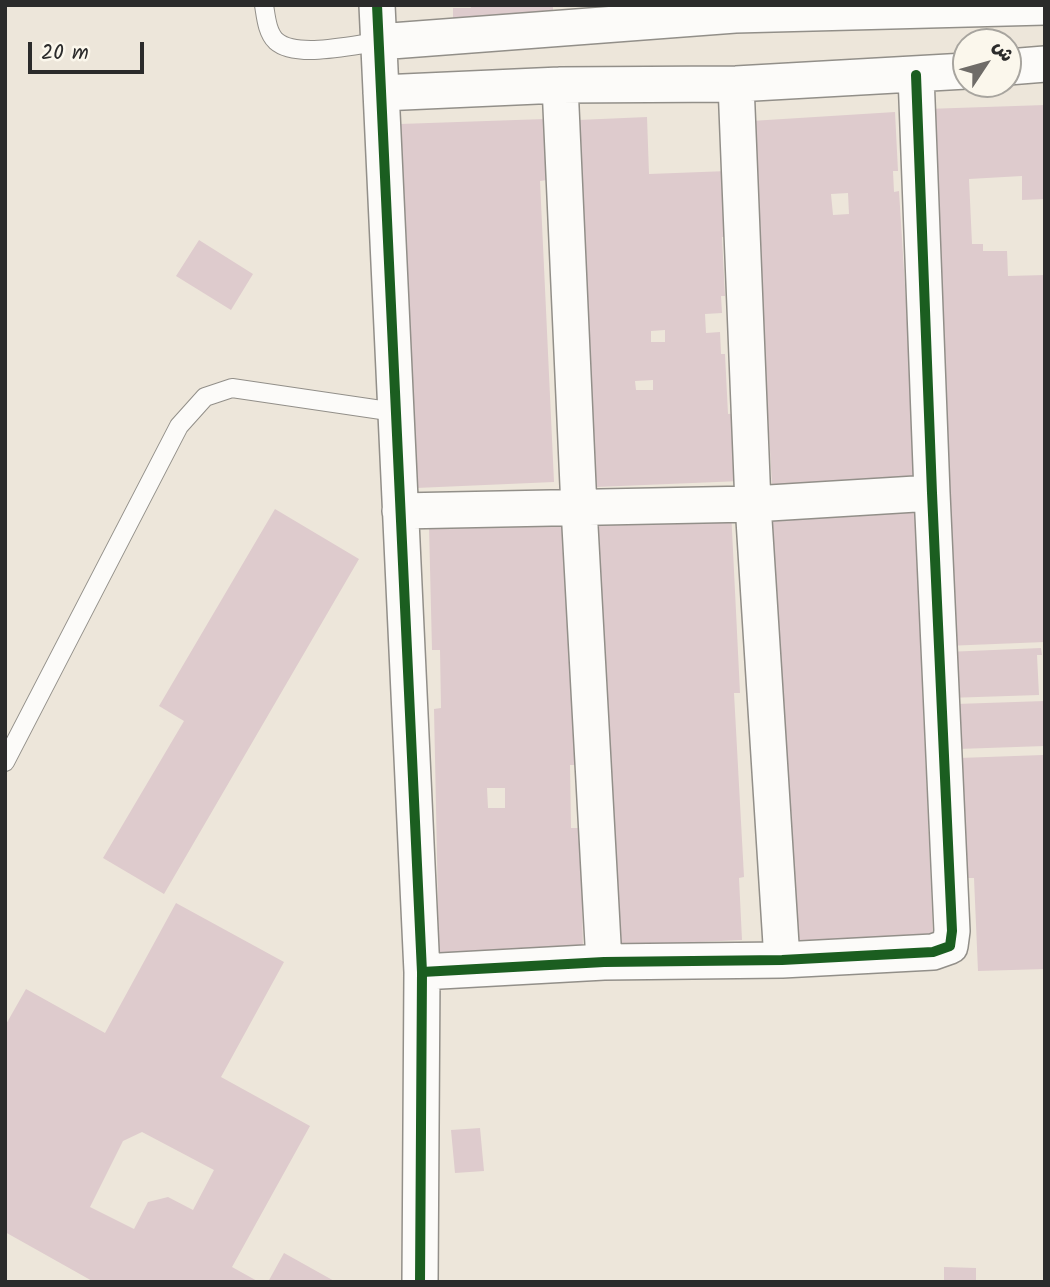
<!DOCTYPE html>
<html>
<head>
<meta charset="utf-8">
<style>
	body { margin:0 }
	#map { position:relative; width:1050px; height:1287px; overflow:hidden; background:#ede6da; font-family:Kalam,"Playpen Sans Arabic",sans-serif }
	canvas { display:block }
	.frame { position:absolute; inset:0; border:7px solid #2b2b2b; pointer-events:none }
	.north { position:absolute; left:952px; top:28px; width:70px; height:70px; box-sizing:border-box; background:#fbf7ec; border:2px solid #a8a59f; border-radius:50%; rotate:54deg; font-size:19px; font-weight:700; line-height:28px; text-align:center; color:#2b2b2b }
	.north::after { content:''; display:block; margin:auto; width:24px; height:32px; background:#6f6c68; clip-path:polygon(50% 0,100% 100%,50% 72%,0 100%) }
	.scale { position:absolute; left:28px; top:42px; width:116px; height:32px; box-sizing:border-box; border:4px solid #2b2b2b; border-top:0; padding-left:9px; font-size:21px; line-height:24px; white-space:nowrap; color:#2b2b2b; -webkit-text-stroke:5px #fbf7ec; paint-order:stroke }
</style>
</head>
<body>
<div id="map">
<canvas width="1050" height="1287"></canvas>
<div class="frame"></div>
<div class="north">ش</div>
<div class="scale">20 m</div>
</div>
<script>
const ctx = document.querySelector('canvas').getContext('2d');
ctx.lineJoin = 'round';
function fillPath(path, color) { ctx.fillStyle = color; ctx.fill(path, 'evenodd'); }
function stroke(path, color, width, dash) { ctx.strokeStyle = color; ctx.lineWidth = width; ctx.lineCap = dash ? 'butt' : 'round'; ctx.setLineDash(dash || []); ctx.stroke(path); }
const building = new Path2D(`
	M 470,5 L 553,5 L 553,28 L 453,30 L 453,8 L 471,8 Z
	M 1045,105 L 1045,199 L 1022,200 L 1022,176 L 969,179 L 972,244 L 983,244 L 983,251 L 1007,251 L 1008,276 L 1045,275 L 1045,642 L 945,646 L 926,109 Z
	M 895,112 L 898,171 L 893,171 L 894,192 L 899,191 L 917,477 L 772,485 L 751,121 ZM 848,193 L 849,214 L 833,215 L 831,194 Z
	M 647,117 L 649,174 L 728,171 L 731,237 L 722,237 L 725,296 L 721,296 L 722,313 L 705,314 L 706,333 L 720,332 L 721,354 L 725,354 L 728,414 L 737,413 L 741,481 L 596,487 L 578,120 ZM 665,330 L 665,342 L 651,342 L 651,331 ZM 653,380 L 653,390 L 636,390 L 635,381 Z
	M 545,119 L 547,180 L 540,181 L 554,482 L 416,488 L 400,124 Z
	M 199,240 L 253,274 L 231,310 L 176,276 Z
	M 915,506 L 918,569 L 922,569 L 925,635 L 920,635 L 933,935 L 788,941 L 767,512 Z
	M 275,509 L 359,559 L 164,894 L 103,858 L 184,721 L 159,706 Z
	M 731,510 L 740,693 L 734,693 L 744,877 L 739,878 L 742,940 L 614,946 L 594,516 Z
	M 569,524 L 579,765 L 570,765 L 571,828 L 586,828 L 587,891 L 582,891 L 583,953 L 439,956 L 434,709 L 441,708 L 440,650 L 432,650 L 429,526 ZM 487,788 L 505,788 L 505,808 L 488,808 Z
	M 1041,648 L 1042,655 L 1037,655 L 1039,695 L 947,698 L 946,652 Z
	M 1045,701 L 1045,746 L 958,749 L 956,704 Z
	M 1043,755 L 1045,969 L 978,971 L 974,878 L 964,878 L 959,758 Z
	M 176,903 L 284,962 L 221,1077 L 310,1126 L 232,1267 L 259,1282 L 94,1282 L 5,1232 L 5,1026 L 26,989 L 105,1033 ZM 142,1132 L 214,1170 L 193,1210 L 168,1197 L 148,1202 L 134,1229 L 90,1207 L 123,1141 Z
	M 480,1128 L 484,1171 L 455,1173 L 451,1130 Z
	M 284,1253 L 336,1282 L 268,1282 Z
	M 944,1267 L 976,1268 L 976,1282 L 944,1282 Z`);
const service = new Path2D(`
	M 264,5 C 266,17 267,32 276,41 C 296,59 353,45 378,42
	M 5,762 L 179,426 L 205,397 L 232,388 L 395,412`);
const minor = new Path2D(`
	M 377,5 L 422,972 L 420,1282
	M 378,42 L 735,15 L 1045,7
	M 1008,67 L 1045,64
	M 736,84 L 753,504 L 782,960
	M 560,85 L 579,508 L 604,962
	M 381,93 L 560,85 L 736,84 L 966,71
	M 400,511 L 753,504 L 932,493
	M 422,972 L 604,962 L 782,960 L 933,952 L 950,946 L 952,931 L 932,493 L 916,75`);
const cycleway = new Path2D(`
	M 377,5 L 422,972 L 420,1282
	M 422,972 L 604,962 L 782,960 L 933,952 L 950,946 L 952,931 L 932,493 L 916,75`);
fillPath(building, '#decbcd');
stroke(service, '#928f89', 20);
stroke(minor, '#928f89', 38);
stroke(service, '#fcfbf9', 18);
stroke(minor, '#fcfbf9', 35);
stroke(cycleway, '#1b5e20', 10);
</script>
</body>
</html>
